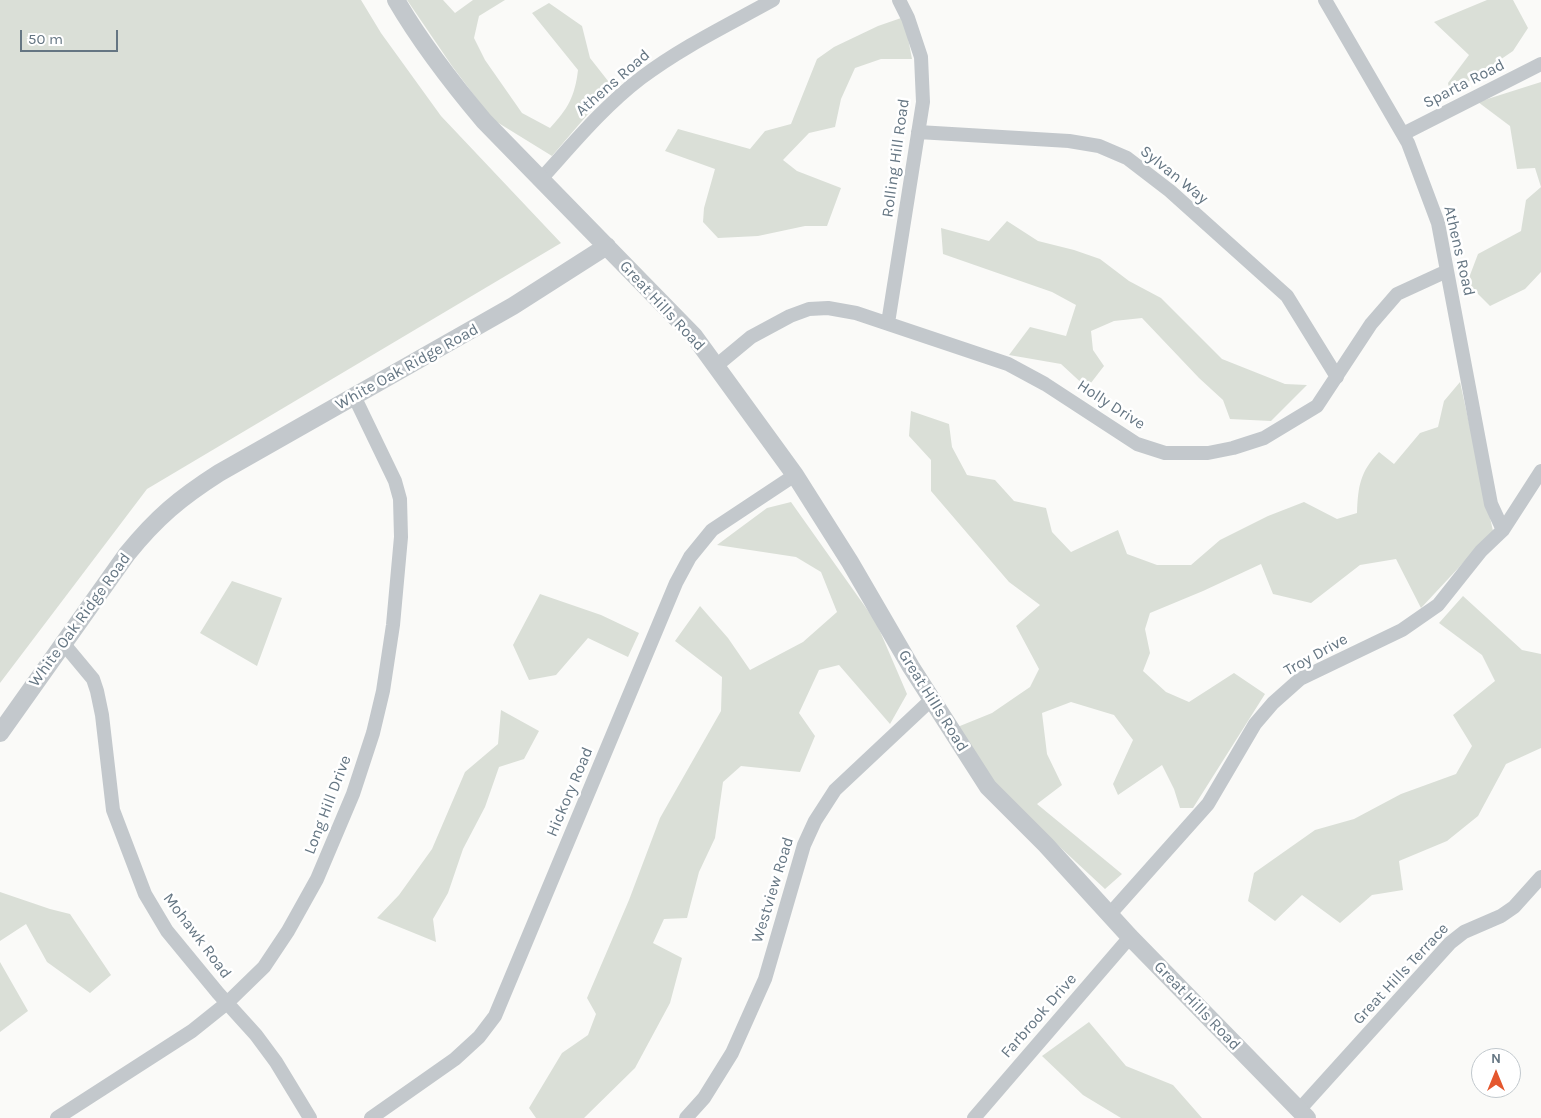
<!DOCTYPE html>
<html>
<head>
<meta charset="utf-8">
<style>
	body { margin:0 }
	#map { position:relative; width:1541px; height:1118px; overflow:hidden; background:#fafaf8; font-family:Karla,sans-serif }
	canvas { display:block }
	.north { position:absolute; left:1471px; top:1048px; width:50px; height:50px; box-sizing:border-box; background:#fff; border:1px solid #c1c8cd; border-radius:50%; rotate:0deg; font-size:14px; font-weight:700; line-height:20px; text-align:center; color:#657683 }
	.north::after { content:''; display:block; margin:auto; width:18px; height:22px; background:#e4572e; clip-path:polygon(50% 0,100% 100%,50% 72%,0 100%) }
	.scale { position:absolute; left:20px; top:30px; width:98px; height:22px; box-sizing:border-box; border:2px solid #657683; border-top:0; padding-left:6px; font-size:15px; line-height:18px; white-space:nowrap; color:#657683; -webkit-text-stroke:4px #fff; paint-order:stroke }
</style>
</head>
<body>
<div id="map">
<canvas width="1541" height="1118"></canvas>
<div class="north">N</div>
<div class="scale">50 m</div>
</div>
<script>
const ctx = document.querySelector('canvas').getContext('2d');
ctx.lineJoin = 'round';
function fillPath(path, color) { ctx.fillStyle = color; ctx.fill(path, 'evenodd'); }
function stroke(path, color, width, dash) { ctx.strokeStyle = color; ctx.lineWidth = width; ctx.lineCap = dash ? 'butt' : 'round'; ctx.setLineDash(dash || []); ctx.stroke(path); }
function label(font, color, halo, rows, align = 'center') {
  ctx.font = font + ' Karla,sans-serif'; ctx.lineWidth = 5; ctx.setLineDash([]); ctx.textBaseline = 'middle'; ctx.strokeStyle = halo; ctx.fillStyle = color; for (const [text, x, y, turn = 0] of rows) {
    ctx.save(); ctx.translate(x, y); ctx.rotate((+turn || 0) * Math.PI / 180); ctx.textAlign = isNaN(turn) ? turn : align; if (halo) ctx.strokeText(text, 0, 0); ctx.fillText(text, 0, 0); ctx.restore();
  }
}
const green = new Path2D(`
	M 0,0 L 361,0 L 381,33 L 441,116 L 561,243 L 147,489 L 0,683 Z
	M 407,0 L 443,0 L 455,13 L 473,0 L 505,0 L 479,16 L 474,38 L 485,60 L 522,113 L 550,128 C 568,109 575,96 578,70 L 532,13 L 549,3 L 582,26 L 590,58 L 612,86 L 552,156 L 492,119 L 452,66 Z
	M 1487,0 L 1513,0 L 1528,28 L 1513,51 L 1450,94 L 1448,83 L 1469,55 L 1434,22 Z
	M 904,17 L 912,59 L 881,59 L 855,68 L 841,99 L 835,127 L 809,133 L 783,160 L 797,171 L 841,188 L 827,226 L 805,226 L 758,236 L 718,238 L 703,222 L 704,208 L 715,169 L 665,151 L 678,129 L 750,149 L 765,131 L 791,124 L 817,59 L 834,47 L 878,26 Z
	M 1541,82 L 1541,272 L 1525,289 L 1490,306 L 1467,283 L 1478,254 L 1521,231 L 1526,200 L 1541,187 L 1535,168 L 1517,169 L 1510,126 L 1478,102 Z
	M 1007,221 L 1038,241 L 1074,250 L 1100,259 L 1129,281 L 1161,298 L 1222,359 L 1285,384 L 1307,385 L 1271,421 L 1230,419 L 1223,400 L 1199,378 L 1142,318 L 1114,321 L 1091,331 L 1093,350 L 1104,366 L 1087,388 L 1061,364 L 1009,355 L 1030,327 L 1066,336 L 1076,305 L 1052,292 L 943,254 L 941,228 L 989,241 Z
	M 1460,382 L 1493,531 L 1421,608 L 1396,559 L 1360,565 L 1311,603 L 1273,594 L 1261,564 L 1203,591 L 1150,613 L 1145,629 L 1150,653 L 1143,671 L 1166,692 L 1189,702 L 1234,673 L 1265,694 L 1193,808 L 1180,808 L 1174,789 L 1162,765 L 1118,795 L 1113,784 L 1133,740 L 1114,715 L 1071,702 L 1042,713 L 1047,754 L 1062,785 L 1037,804 L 1122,874 L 1105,889 L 1004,795 L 955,728 L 992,713 L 1030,687 L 1039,669 L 1016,626 L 1040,605 L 1009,582 L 931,491 L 931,460 L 909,436 L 911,411 L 949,424 L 952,447 L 967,475 L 995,480 L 1014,501 L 1046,508 L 1052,532 L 1071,552 L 1118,530 L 1127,554 L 1157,565 L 1191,565 L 1220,540 L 1268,516 L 1304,502 L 1337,519 L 1357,513 C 1358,486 1360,472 1379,452 L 1394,464 L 1420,433 L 1438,427 L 1444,401 Z
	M 791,502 L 876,622 L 907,694 L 890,724 L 839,665 L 819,670 L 799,713 L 815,736 L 800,772 L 741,766 L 723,782 L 715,838 L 699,872 L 687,918 L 664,919 L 653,943 L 682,958 L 670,1003 L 635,1068 L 584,1118 L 536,1118 L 529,1108 L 562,1053 L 588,1035 L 596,1014 L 587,998 L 629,900 L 660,818 L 721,711 L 722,677 L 675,641 L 700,606 L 728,638 L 750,670 L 803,642 L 837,612 L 821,572 L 796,557 L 717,545 L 767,508 Z
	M 232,581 L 282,598 L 257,666 L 200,633 Z
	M 540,594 L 601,615 L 639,633 L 628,657 L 588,638 L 556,675 L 529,680 L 513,645 Z
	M 1463,596 L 1522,650 L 1541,654 L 1541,748 L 1506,764 L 1478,816 L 1447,841 L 1399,861 L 1403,890 L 1372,895 L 1340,923 L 1302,895 L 1275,921 L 1248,901 L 1254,873 L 1315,830 L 1354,819 L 1401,794 L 1456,774 L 1472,746 L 1453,715 L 1495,681 L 1482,655 L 1439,623 Z
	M 501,710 L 539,731 L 524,759 L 499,767 L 485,807 L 463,849 L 448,893 L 433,919 L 436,942 L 377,918 L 399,895 L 432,849 L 465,772 L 498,744 Z
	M 0,892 L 50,909 L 70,914 L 111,975 L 90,993 L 47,962 L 26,924 L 0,941 Z
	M 0,962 L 28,1011 L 0,1032 Z
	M 1089,1022 L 1126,1066 L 1173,1085 L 1202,1118 L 1121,1118 L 1083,1095 L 1042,1056 Z`);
const minor = new Path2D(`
	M 1325,0 L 1408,143 L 1438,223 L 1491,504 L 1503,530
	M 918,132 L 1069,141 L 1099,146 L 1127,158 L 1170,191 L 1287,296 L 1337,377
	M 1403,134 L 1541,64
	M 541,179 C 572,145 603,107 641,78 C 682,47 728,25 773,0
	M 888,323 L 923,102 L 921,57 L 908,18 L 899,0
	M 716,366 L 751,337 L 790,316 L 809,309 L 828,308 L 856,313 L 1008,364 L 1045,384 L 1137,444 L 1165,453 L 1208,453 L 1233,448 L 1264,438 L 1317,406 L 1371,324 L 1397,294 L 1447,271
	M 63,643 L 93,679 L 97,691 L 102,715 L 113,810 L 145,894 L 167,931 L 218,993 L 256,1035 L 276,1062 L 310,1118
	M 1109,915 L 1208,804 L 1255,724 L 1273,703 L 1300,679 L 1402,630 L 1438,605 L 1481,551 L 1503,530 L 1541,471
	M 1299,1110 L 1450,943 L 1464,932 L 1501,916 L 1514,907 L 1541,877
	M 57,1118 L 192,1031 L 227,1003 L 264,967 L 288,931 L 317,879 L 353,794 L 373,733 L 383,691 L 393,625 L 401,537 L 400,499 L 395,481 L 354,396
	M 371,1118 L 455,1059 L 479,1037 L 495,1016 L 676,583 L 690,557 L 712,530 L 795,475
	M 686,1118 L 704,1098 L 732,1053 L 765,979 L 804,845 L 815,821 L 835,790 L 932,699
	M 974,1118 L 1130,937`);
const tertiary = new Path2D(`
	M 396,0 C 421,43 452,83 484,121 L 694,336 L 795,475 L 850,562 L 911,667 L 988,787 L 1046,845 L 1130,937 L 1307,1118
	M 0,733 L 127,554 C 157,517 180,498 219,473 L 513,306 L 607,246`);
const streetNames = [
	["Athens Road",613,83,-41],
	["Sparta Road",1464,84,-27],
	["Rolling Hill Road",896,158,-82],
	["Sylvan Way",1174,175,39],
	["Athens Road",1459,251,77],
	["Great Hills Road",662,306,47],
	["White Oak Ridge Road",407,367,-29],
	["Holly Drive",1111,405,33],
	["White Oak Ridge Road",80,620,-54],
	["Troy Drive",1316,655,-29],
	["Great Hills Road",933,701,58],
	["Hickory Road",570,792,-67],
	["Long Hill Drive",328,805,-69],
	["Westview Road",773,890,-73],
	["Mohawk Road",197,936,53],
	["Great Hills Terrace",1401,974,-47],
	["Great Hills Road",1197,1006,46],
	["Farbrook Drive",1039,1016,-49]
];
fillPath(green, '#dadfd7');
stroke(minor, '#c3c8cc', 14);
stroke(tertiary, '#c3c8cc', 18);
label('16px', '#657683', '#fff', streetNames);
</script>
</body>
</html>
